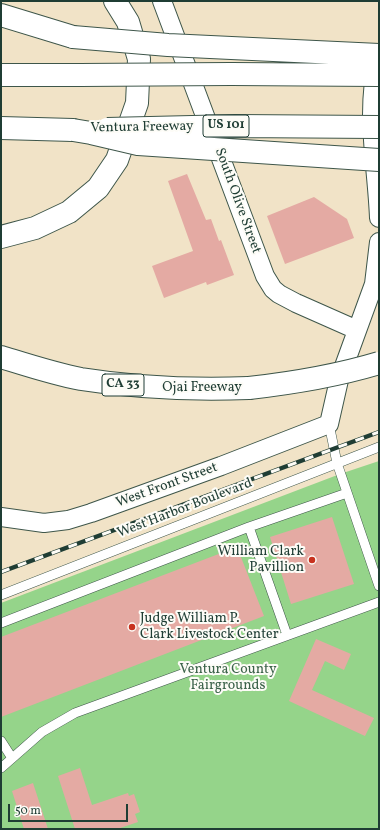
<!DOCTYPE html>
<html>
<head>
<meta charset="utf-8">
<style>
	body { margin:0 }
	#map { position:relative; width:380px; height:830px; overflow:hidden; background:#f1e3c7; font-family:Vollkorn,serif }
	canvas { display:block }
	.frame { position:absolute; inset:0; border:2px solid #1f3d34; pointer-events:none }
	.scale { position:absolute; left:8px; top:804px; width:120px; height:18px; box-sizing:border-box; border:2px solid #1f3d34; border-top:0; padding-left:5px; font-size:12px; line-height:14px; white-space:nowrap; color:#1f3d34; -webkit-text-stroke:3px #fdfcf7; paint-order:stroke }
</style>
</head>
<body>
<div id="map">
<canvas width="380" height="830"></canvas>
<div class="frame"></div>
<div class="scale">50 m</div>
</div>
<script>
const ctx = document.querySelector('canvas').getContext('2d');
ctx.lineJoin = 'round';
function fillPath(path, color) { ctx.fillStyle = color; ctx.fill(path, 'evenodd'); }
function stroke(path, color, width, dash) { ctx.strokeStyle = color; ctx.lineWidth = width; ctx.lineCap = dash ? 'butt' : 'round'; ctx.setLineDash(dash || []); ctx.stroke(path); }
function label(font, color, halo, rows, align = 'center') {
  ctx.font = font + ' Vollkorn,serif'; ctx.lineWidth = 4; ctx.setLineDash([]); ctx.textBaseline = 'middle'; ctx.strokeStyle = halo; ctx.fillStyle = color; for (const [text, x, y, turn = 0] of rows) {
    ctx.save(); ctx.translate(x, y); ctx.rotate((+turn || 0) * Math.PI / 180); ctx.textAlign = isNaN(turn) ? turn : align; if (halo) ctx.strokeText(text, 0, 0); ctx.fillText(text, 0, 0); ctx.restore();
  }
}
const green = new Path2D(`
	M 379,461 L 379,829 L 1,829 L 1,603 L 340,474 Z`);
const building = new Path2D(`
	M 187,174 L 206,220 L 211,219 L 219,241 L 221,240 L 234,275 L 207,285 L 206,282 L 164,298 L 152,266 L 193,251 L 168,181 Z
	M 314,197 L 347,219 L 354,238 L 285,264 L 267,216 Z
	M 332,517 L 354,584 L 291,604 L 270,537 Z
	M 237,547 L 264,616 L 1,717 L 1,637 Z
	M 316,639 L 351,654 L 344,670 L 325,661 L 312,690 L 374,718 L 365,736 L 289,701 Z
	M 80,768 L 92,805 L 128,793 L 129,796 L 134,794 L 140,812 L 135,814 L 138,822 L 117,829 L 75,829 L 58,776 Z
	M 33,783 L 48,829 L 24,829 L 12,791 Z`);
const service = new Path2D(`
	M 329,424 L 337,463 L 379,586
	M 1,595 L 379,447
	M 1,623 L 249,527
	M 287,635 L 249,527 L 347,493
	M 1,741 L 12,758
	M 1,768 L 42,732 L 75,713 L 379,602`);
const minor = new Path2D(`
	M 162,1 L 265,276 L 273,289 L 279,294 L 296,303 L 357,330
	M 378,61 C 365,112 377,166 379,218
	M 1,517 L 44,523 L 68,520 L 91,513 L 221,466 L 329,424 L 339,380 L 374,284 L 379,242`);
const motorway = new Path2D(`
	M 1,15 L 73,37
	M 1,75 L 80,75
	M 1,128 L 73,130
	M 1,237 L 35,228 L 69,212 L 98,188 L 117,160 L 137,103 L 139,59 L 128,22 L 115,1
	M 1,357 C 27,365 54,374 81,379 C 137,388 192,390 249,388`);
const rail = new Path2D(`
	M 1,572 L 379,432`);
const motorwayBridge = new Path2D(`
	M 73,37 L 168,45 L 379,55
	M 80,75 L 231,74 L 379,75
	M 107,129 L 235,126 L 379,127
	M 73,130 L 91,133 L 138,144 L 379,160
	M 249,388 C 293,383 336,376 379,363`);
const markers = [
	[312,560,4,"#c8321e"],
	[132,627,4,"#c8321e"]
];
const shields = [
	[226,126,46],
	[123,385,42]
];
const shieldNames = [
	["US 101",226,126],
	["CA 33",123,385]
];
const streetNames = [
	["Ventura Freeway",142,128,-1],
	["South Olive Street",237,201,70],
	["Ojai Freeway",202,388],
	["West Front Street",167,486,-20],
	["West Harbor Boulevard",185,509,-21]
];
const poiNames = [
	["William Clark",304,552],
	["Pavillion",304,568],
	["Judge William P.",140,619,"left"],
	["Clark Livestock Center",140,635,"left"]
];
const parkNames = [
	["Ventura County",228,670],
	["Fairgrounds",228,686]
];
fillPath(green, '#95d48a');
fillPath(building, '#e4aaa3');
stroke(service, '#3e564a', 10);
stroke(minor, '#3e564a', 20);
stroke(motorway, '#3e564a', 24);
stroke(service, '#fff', 9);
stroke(minor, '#fff', 18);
stroke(motorway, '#fff', 22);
stroke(rail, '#1f3d34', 4.5);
stroke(rail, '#fdfcf7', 3, [9]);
stroke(motorwayBridge, '#3e564a', 24, []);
stroke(motorwayBridge, '#fff', 22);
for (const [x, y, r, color] of markers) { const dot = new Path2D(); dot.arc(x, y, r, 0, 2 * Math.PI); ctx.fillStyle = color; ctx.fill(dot); stroke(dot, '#fdfcf7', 1.5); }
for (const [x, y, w] of shields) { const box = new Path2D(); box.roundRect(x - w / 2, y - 11, w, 22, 3); ctx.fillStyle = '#fdfcf7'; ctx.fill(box); stroke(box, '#1f3d34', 1); }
label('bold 13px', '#1f3d34', null, shieldNames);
label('14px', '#1f3d34', '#fdfcf7', streetNames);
label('14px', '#1f3d34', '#fdfcf7', poiNames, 'right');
label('14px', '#3c634a', '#fdfcf7', parkNames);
</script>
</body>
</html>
